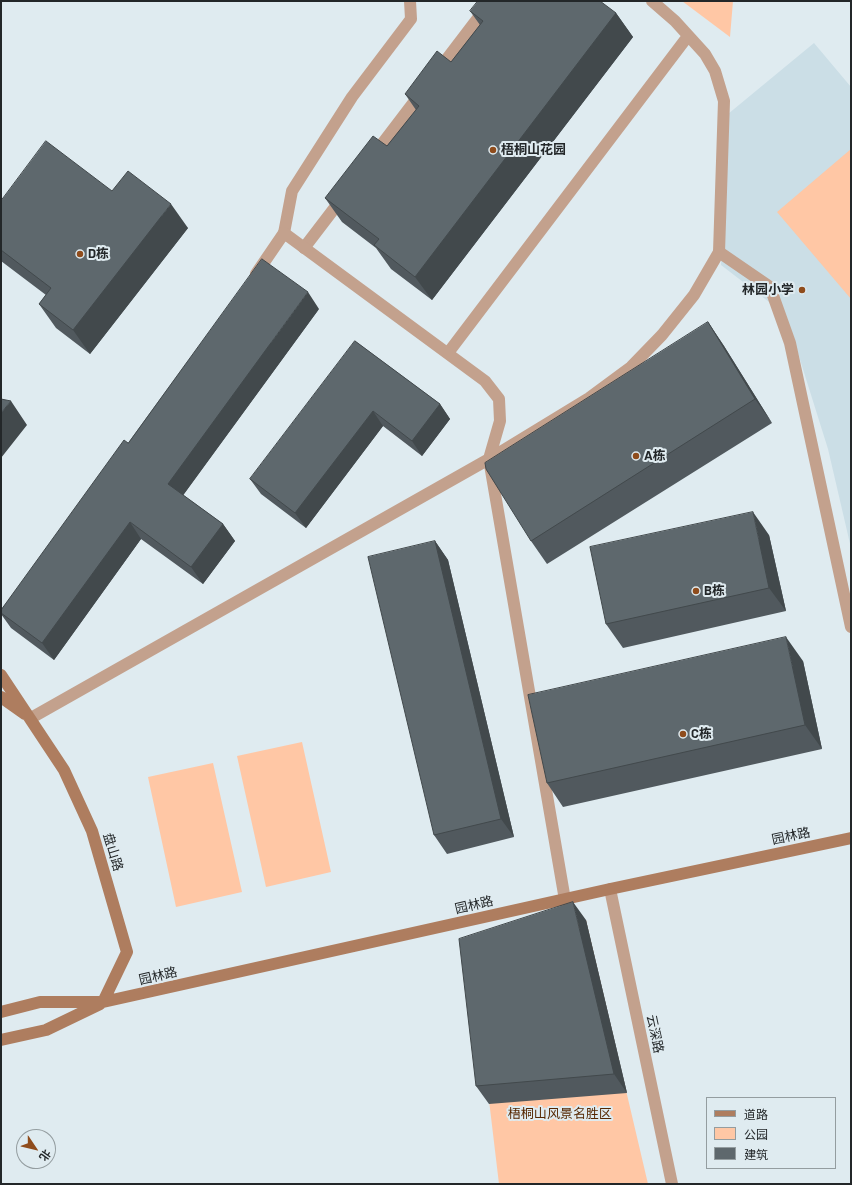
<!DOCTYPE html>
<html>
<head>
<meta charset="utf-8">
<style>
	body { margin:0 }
	#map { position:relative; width:852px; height:1185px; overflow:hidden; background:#dfebf0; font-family:Barlow,"Noto Sans SC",sans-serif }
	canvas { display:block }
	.frame { position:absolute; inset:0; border:2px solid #232729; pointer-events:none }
	.legend { position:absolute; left:706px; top:1097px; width:130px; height:72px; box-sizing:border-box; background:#dfebf0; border:1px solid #949da0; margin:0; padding:5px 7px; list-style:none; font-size:12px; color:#232729 }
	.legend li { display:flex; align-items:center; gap:8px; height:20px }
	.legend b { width:20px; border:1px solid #949da0 }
	.north { position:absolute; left:16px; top:1129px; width:40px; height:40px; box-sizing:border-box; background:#dfebf0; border:1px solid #949da0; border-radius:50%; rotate:125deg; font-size:11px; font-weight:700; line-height:16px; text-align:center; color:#232729 }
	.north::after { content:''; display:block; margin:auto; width:14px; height:18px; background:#8f4c1c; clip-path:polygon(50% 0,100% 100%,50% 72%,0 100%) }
</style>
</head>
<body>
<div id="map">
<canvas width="852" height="1185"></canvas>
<div class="frame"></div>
<ul class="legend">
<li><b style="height:5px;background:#ae7d5f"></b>道路</li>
<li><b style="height:11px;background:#ffc7a5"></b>公园</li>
<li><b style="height:11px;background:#5e686d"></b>建筑</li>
</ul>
<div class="north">北</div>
</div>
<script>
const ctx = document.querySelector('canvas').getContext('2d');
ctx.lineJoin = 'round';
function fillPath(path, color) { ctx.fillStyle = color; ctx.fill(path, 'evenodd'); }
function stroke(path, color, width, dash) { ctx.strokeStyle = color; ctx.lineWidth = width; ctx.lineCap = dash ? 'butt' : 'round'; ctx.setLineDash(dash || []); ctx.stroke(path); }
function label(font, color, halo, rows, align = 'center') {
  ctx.font = font + ' Barlow,"Noto Sans SC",sans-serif'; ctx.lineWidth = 4; ctx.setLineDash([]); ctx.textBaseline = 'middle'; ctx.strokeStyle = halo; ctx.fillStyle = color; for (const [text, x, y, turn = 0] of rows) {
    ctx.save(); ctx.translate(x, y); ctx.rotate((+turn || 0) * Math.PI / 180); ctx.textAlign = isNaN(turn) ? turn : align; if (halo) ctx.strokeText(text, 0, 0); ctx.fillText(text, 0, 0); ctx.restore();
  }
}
const built = new Path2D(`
	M 814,43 L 851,87 L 851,548 L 828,449 L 786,315 L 721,265 L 728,114 Z`);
const green = new Path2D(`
	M 682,1 L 733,1 L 730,37 Z
	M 851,149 L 851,299 L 777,212 Z
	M 302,742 L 331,872 L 266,887 L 237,756 Z
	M 213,763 L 242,892 L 176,907 L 148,777 Z
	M 586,920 L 648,1184 L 499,1184 L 472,958 Z`);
const lane = new Path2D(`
	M 652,1 L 675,21 L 705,54 L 715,71 L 724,101 L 719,252
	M 437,72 L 491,1
	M 373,156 L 421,93
	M 284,233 L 292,191 L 352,97 L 411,19 L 410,1
	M 304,248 L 343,197
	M 448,353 L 688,36`);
const street = new Path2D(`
	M 256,274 L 284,233 L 485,381 L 499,399 L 500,421 L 489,459 L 565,900
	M 31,718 L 489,459 L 589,398 L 631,367 L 662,335 L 694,295 L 719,252 L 770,287 L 790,343 L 851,627
	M 610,889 L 672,1184`);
const secondary = new Path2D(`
	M 1,675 L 64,770 L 92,831 L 127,952 L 103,1002
	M 1,697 L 25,714
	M 1,1012 L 40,1002 L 103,1002 L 610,889 L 851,838
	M 1,1040 L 46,1030 L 100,1004`);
const wall = new Path2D(`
	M 470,11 L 616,13 L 633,37 L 432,300 L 391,269 L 376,248 L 342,222 L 325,198 L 387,146 L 416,110 L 405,94 L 451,62 L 480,25 Z
	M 112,191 L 188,228 L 90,354 L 56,328 L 39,304 L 46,295 L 1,261 L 1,201 Z
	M 319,309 L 183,495 L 223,524 L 235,541 L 203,584 L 141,539 L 54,660 L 11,628 L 1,614 L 1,610 L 128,443 Z
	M 708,322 L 724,346 L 772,423 L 547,564 L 531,541 Z
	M 355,341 L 440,404 L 450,419 L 422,456 L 383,426 L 306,528 L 261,494 L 250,479 Z
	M 769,535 L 786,611 L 623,648 L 606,624 Z
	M 435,541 L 448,560 L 514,837 L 447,854 L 434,835 Z
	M 803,661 L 822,749 L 563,807 L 547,783 Z
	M 586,920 L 627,1093 L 489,1104 L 476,1086 Z`);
const shadedWall = new Path2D(`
	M 616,13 L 633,37 L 432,300 L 415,277 Z
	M 171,204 L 188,228 L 90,354 L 73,330 Z
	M 308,292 L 319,309 L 179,501 L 168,484 Z
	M 708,322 L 724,346 L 772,423 L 755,399 Z
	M 11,401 L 27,425 L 1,458 L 1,413 Z
	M 440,404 L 450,419 L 422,456 L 412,441 Z
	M 373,411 L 383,426 L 306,528 L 295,513 Z
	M 753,512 L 769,535 L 786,611 L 769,588 Z
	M 130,522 L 141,539 L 54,660 L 42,643 Z
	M 223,524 L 235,541 L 203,584 L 191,567 Z
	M 435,541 L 448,560 L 514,837 L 501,819 Z
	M 786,637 L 803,661 L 822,749 L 805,725 Z
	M 573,902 L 586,920 L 627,1093 L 614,1074 Z`);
const building = new Path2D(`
	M 478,1 L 600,1 L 616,13 L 415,277 L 374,245 L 379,239 L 325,198 L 373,136 L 387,146 L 419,106 L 405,94 L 437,51 L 451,62 L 483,21 L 470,11 Z
	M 46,141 L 112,191 L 128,171 L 171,204 L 73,330 L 39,304 L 51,288 L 1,250 L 1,201 Z
	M 262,259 L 308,292 L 168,484 L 223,524 L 191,567 L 130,522 L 42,643 L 1,613 L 1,610 L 124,440 L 128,443 Z
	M 708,322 L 755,399 L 531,541 L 486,469 L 485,463 Z
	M 355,341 L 440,404 L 412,441 L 373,411 L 295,513 L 250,479 Z
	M 1,399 L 11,401 L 1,413 Z
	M 753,512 L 769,588 L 606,624 L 590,547 Z
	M 435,541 L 501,819 L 434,835 L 368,557 Z
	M 786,637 L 805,725 L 547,783 L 528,695 Z
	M 573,902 L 614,1074 L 476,1086 L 459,939 Z`);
const markers = [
	[493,150,4,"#8f4c1c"],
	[80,254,4,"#8f4c1c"],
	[802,290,4,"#8f4c1c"],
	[636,456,4,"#8f4c1c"],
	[696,591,4,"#8f4c1c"],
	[683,734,4,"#8f4c1c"]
];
const poiNames = [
	["梧桐山花园",501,150],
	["D栋",88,254],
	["林园小学",794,290,"right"],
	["A栋",644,456],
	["B栋",704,591],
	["C栋",691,734]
];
const streetNames = [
	["园林路",791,836,-12],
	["盘山路",113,852,73],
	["园林路",474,905,-13],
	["园林路",158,976,-13],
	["云深路",655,1034,78]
];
const parkNames = [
	["梧桐山风景名胜区",560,1114]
];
fillPath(built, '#cbdee6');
fillPath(green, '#ffc7a5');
stroke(lane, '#c3a18d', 12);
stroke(street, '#c3a18d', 12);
stroke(secondary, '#ae7d5f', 12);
fillPath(wall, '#51595e');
fillPath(shadedWall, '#42494c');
fillPath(building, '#5e686d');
stroke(building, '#42494c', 1);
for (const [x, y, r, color] of markers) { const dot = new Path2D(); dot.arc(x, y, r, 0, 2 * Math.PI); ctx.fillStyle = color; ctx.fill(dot); stroke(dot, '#dfebf0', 1.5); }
label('bold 13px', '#232729', '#dfebf0', poiNames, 'left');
label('13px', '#232729', '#dfebf0', streetNames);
label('13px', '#562701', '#dfebf0', parkNames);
</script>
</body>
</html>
